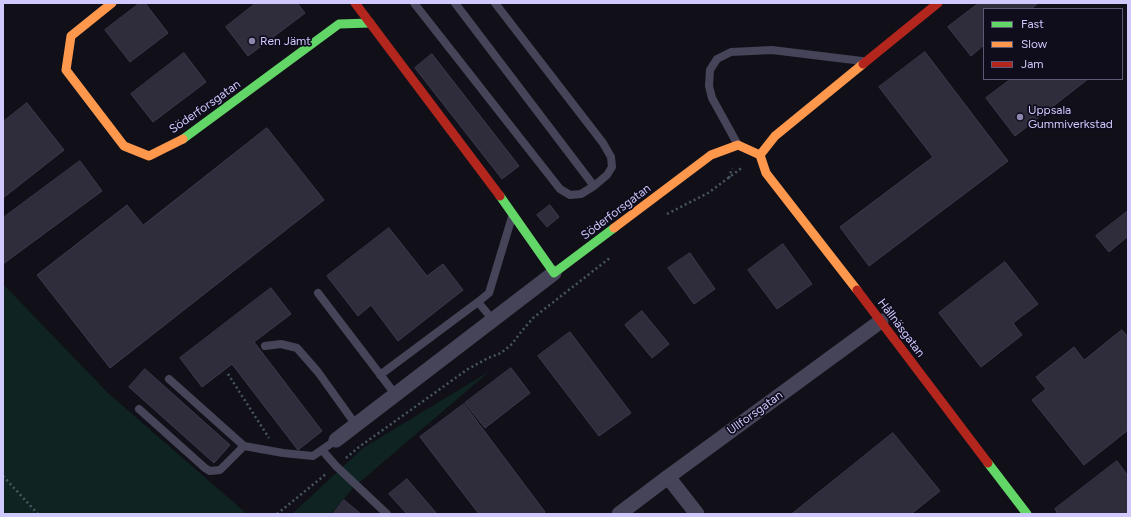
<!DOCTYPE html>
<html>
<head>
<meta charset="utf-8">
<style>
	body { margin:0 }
	#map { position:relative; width:1131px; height:517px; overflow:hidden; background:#111018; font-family:Figtree,sans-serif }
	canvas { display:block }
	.frame { position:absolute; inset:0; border:4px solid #cfc9fd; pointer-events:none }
	.legend { position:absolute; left:983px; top:8px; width:140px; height:72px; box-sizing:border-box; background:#0f0c1c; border:1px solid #5c5876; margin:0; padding:5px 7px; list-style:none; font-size:12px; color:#cfc9fd }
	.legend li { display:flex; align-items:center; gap:8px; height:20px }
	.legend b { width:20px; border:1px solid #5c5876 }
</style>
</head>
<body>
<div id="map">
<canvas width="1131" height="517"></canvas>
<div class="frame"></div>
<ul class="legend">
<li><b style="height:5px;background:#63d668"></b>Fast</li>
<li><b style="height:5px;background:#ff974d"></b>Slow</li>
<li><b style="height:5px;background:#b3261e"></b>Jam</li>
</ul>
</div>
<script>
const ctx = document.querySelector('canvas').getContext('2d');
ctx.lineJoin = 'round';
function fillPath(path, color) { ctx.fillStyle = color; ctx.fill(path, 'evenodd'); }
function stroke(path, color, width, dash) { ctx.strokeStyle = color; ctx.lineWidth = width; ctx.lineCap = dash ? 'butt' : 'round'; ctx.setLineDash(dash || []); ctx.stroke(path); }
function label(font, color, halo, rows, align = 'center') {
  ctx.font = font + ' Figtree,sans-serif'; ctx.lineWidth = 3.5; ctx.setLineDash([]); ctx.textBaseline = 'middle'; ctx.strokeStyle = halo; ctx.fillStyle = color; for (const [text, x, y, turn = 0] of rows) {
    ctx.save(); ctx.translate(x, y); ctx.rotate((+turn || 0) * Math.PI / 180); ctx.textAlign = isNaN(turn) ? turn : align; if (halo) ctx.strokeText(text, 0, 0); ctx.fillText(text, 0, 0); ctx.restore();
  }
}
const green = new Path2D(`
	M 3,284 L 108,393 L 247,514 L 3,514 Z
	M 490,371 L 354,487 L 331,514 L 292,514 L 363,448 Z`);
const building = new Path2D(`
	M 140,3 L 145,3 L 168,33 L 130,62 L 105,30 Z
	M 256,3 L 297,3 L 305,13 L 248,56 L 226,27 Z
	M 979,3 L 1038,3 L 1031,9 L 984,9 L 984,45 L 971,56 L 948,27 Z
	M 925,52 L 1008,161 L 869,266 L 840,227 L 933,157 L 879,87 Z
	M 184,53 L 206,82 L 153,122 L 131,94 Z
	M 432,54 L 519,166 L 502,179 L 415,68 Z
	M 1011,79 L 1088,79 L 1015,136 L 986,98 Z
	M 27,103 L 64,150 L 3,198 L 3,122 Z
	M 267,128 L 324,200 L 110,368 L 37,275 L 127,205 L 143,225 Z
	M 80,161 L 102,191 L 3,264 L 3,218 Z
	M 550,205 L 559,217 L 547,227 L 537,215 Z
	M 1128,211 L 1128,238 L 1127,237 L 1109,252 L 1096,236 Z
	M 389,228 L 427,276 L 443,264 L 463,290 L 398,341 L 371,305 L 358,316 L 327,276 Z
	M 783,244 L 812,284 L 777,309 L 748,270 Z
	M 690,253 L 715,289 L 694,304 L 668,268 Z
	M 1005,262 L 1038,304 L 1013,323 L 1022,335 L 981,367 L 939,313 Z
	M 271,288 L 291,314 L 254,342 L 322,431 L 298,450 L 232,364 L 202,387 L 180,358 Z
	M 642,311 L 669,344 L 652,358 L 625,325 Z
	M 1122,330 L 1128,337 L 1128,430 L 1084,465 L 1032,400 L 1046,389 L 1036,377 L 1074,347 L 1084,360 Z
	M 570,332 L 631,413 L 599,436 L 538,356 Z
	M 511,368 L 530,393 L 485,428 L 465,403 Z
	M 145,369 L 230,445 L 214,463 L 129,387 Z
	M 464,404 L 545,512 L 543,514 L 479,514 L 420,437 Z
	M 893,433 L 940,491 L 911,514 L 792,514 Z
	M 1117,461 L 1128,476 L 1128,514 L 1058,514 L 1055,509 Z
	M 407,479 L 437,514 L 407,514 L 389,494 Z
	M 344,500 L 361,514 L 333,514 Z`);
const path = new Path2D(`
	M 729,178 L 732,168
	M 667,214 L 708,193 L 743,167
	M 228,374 L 269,438
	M 346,458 L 359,447 L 468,369 L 488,358 L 501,353 L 512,344 L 521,332 L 533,318 L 611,257
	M 3,476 L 38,514
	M 277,514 L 326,474`);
const lane = new Path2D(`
	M 414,3 L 560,189 L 570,195 L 581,194 L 594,186 L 455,3
	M 495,3 L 603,143 L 611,157 L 612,167 L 607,175 L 594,186
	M 738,145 L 712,98 L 709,86 L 710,70 L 717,59 L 731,52 L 772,50 L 862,61
	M 318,293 L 395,394
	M 493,320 L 478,302 L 489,293 L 512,217
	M 265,346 L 281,344 L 297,348 L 318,372 L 356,425
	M 380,375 L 478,302
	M 169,379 L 244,446 L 283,453 L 313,456 L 336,440
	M 139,409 L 205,468 L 210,471 L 220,470 L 244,446
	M 322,450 L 336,466 L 387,514`);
const street = new Path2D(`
	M 336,440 L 554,273
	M 619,514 L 668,477
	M 697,514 L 668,477 L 881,321`);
const fast = new Path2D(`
	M 183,139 L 339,24 L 370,23
	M 500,196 L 554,273 L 614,228
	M 988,463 L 1027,514`);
const slow = new Path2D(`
	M 112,3 L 71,36 L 66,70 L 124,146 L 149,156 L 183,139
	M 760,155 L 766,173 L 857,290
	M 614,228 L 711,155 L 738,145 L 760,155 L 775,136 L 863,64`);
const jam = new Path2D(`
	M 355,3 L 500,196
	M 863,64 L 938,3
	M 857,290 L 988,463`);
const markers = [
	[252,41,4,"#8c88ad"],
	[1020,117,4,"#8c88ad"]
];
const poiNames = [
	["Ren Jämt",260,41],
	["Uppsala",1028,110],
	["Gummiverkstad",1028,124]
];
const streetNames = [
	["Söderforsgatan",205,107,-35],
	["Söderforsgatan",616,212,-37],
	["Hållnäsgatan",901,328,53],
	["Ullforsgatan",755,413,-36]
];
fillPath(green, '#0f2323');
fillPath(building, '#2f2c3c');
stroke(building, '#3c3a4d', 1);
stroke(path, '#485763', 2.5, [2, 3]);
stroke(lane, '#454459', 8);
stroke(street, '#454459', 15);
stroke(fast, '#63d668', 9);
stroke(slow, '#ff974d', 9);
stroke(jam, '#b3261e', 9);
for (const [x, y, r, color] of markers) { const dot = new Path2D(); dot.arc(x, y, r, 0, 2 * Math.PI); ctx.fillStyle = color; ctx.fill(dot); stroke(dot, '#0f0c1c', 1.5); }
label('12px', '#cfc9fd', '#0f0c1c', poiNames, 'left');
label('12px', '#cfc9fd', '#0f0c1c', streetNames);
</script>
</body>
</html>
